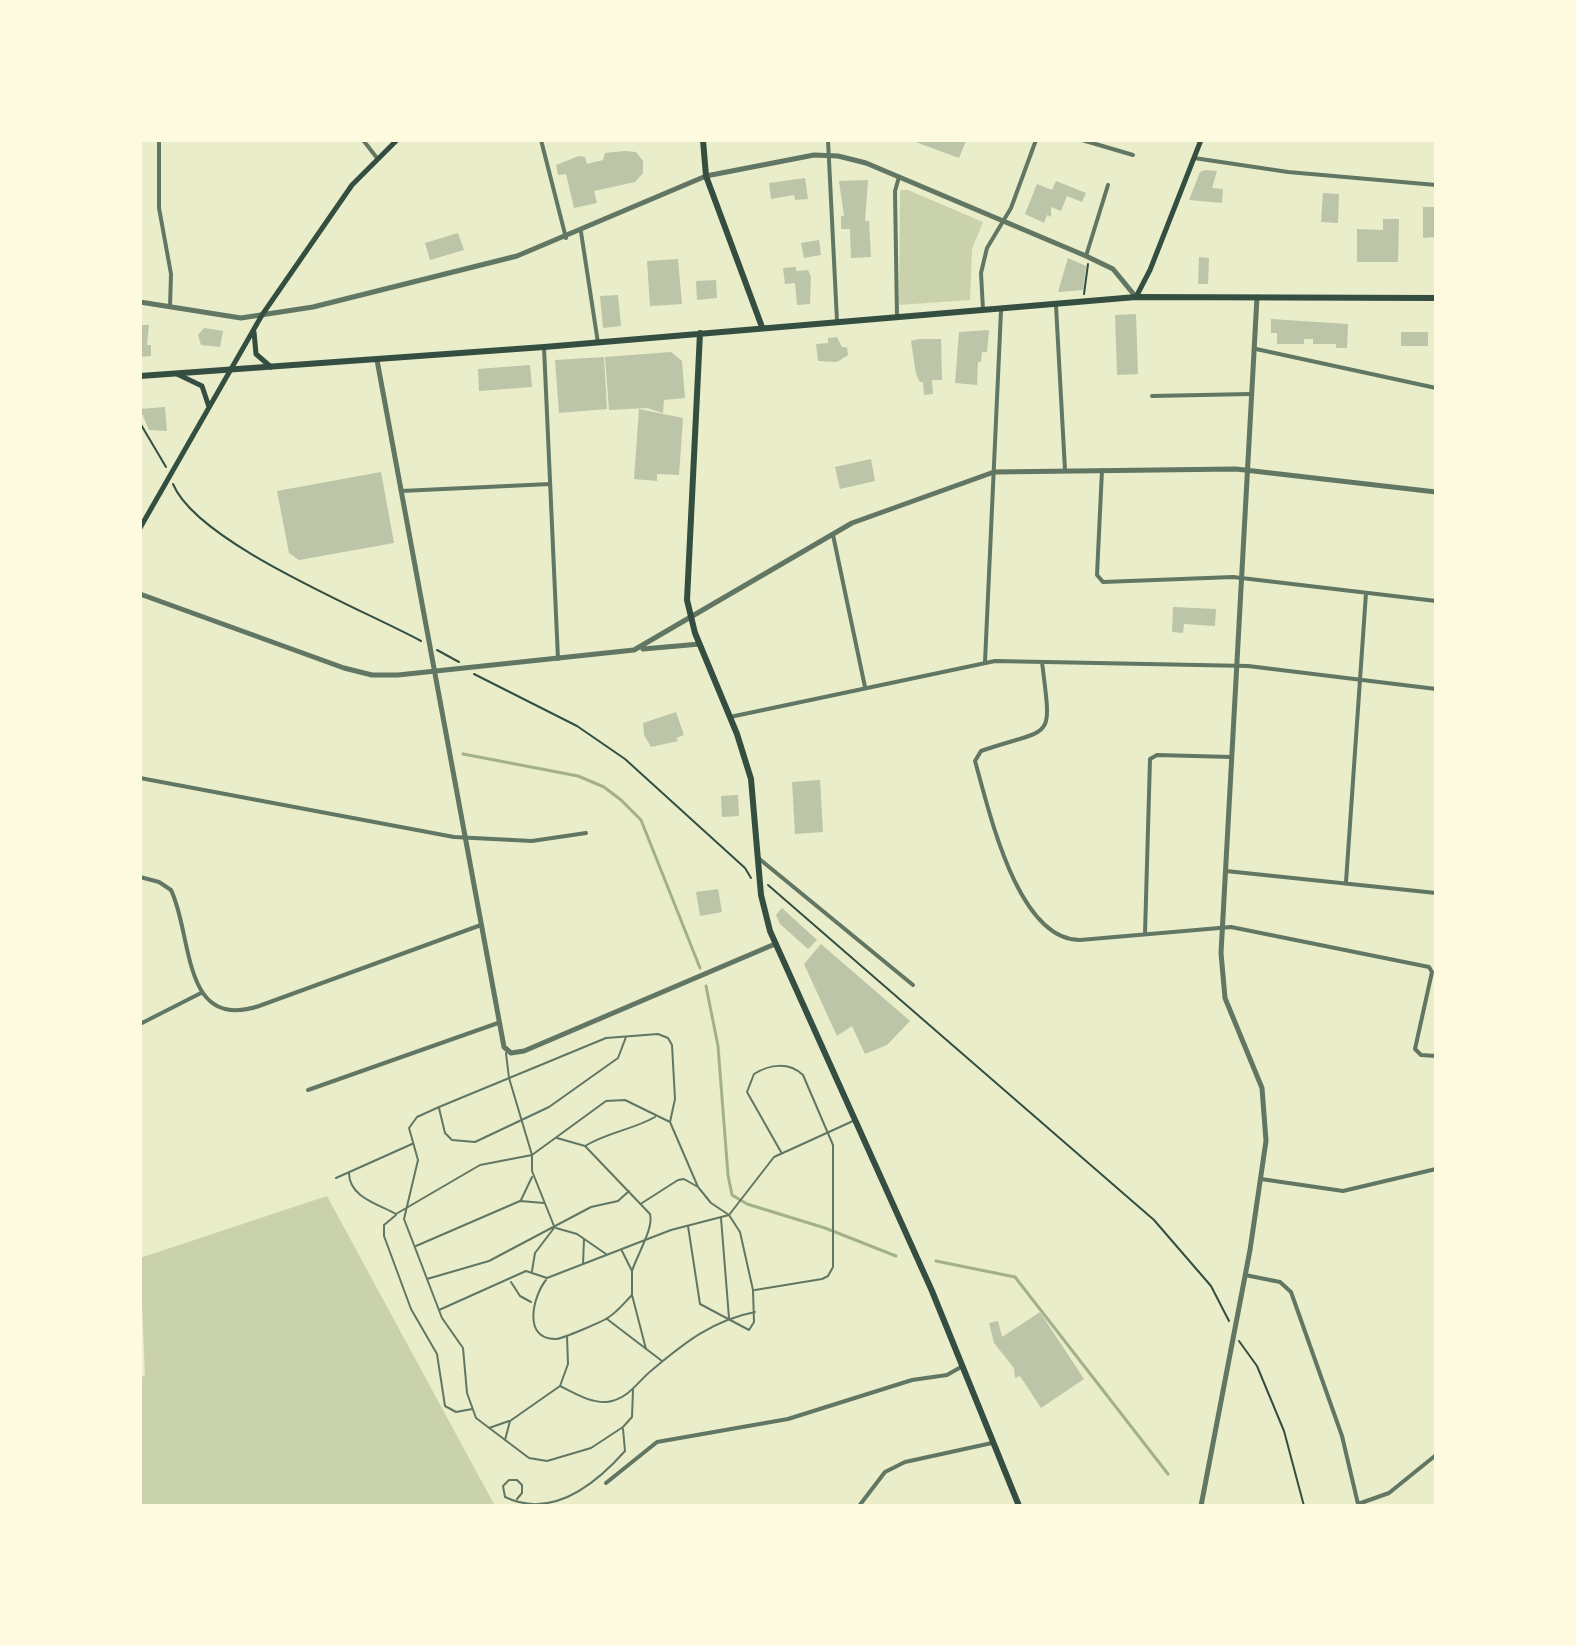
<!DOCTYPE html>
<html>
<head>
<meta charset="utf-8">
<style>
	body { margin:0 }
	#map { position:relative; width:1576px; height:1646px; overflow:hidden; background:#e9edc9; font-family:Mulish,sans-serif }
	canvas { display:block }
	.frame { position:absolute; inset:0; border:142px solid #fefae0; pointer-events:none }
</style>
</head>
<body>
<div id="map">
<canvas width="1576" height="1646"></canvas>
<div class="frame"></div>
</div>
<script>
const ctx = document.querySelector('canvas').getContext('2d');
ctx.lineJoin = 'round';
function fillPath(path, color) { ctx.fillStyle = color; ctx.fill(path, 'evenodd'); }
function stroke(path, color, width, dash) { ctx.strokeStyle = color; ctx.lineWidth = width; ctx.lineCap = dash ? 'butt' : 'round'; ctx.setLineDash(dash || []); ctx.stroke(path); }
const green = new Path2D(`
	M 900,190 L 908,190 L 983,222 L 972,249 L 970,300 L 899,305 Z
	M 327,1196 L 495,1506 L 140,1506 L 140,1378 L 145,1375 L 140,1258 Z`);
const stream = new Path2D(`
	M 463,754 L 578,776 L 604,787 L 621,800 L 641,820 L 700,968
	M 706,986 L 718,1046 L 728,1175 L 732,1195 L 747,1204 L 825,1228 L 896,1256
	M 936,1261 L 1015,1277 L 1168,1474`);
const building = new Path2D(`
	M 910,140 L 963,140 L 966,141 L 959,158 Z
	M 624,151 L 636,152 L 643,161 L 643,173 L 635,182 L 594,191 L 597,203 L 574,208 L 566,174 L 558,175 L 556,165 L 579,156 L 585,157 L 587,164 L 603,160 L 605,153 Z
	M 1205,170 L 1217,171 L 1212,188 L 1223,189 L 1222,203 L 1189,200 L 1200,172 Z
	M 805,178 L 808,199 L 795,200 L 794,195 L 771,199 L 769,183 Z
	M 868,180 L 865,221 L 869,221 L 871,257 L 851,258 L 850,229 L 841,229 L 841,216 L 844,216 L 839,181 Z
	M 1056,181 L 1086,193 L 1082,202 L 1067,196 L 1061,211 L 1051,207 L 1051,217 L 1047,215 L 1044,223 L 1025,214 L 1037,184 L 1052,190 Z
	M 1323,193 L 1339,194 L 1338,223 L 1321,222 Z
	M 1423,207 L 1436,207 L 1436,237 L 1423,238 Z
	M 1383,219 L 1399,219 L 1398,262 L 1357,262 L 1357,229 L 1383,230 Z
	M 458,233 L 464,250 L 430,260 L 425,243 Z
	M 819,240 L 821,255 L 804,258 L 801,243 Z
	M 1199,257 L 1209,258 L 1208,284 L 1198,284 Z
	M 1068,258 L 1086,266 L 1083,290 L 1058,292 Z
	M 678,259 L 682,304 L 650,306 L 647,261 Z
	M 796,267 L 796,271 L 808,270 L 811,277 L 810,304 L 797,305 L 795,283 L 785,284 L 783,268 Z
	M 716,280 L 717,298 L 697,300 L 696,281 Z
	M 618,295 L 621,326 L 603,328 L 600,296 Z
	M 1136,314 L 1138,374 L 1117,375 L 1115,315 Z
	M 1271,319 L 1348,324 L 1347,348 L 1336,348 L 1336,344 L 1313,344 L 1313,339 L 1304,339 L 1304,344 L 1277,344 L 1277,333 L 1271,333 Z
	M 140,325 L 149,325 L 147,345 L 151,345 L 151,356 L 140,357 Z
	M 204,328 L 223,331 L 220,347 L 201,345 L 198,335 Z
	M 989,330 L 987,352 L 982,352 L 981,362 L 978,362 L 977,385 L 955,383 L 959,332 Z
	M 1401,332 L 1428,332 L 1428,346 L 1401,346 Z
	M 837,337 L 842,347 L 847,347 L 848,355 L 837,362 L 818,361 L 816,344 L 828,343 L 828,338 Z
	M 918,339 L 941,339 L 942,380 L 932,380 L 933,394 L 924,395 L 923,382 L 920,382 L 916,374 L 911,341 Z
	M 671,352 L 682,361 L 685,398 L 664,400 L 663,413 L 647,408 L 609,410 L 605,357 Z
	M 604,357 L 607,409 L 559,413 L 555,360 Z
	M 530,365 L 532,387 L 479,391 L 478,369 Z
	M 165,407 L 167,431 L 149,430 L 140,409 Z
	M 639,409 L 683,418 L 679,475 L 657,474 L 657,481 L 634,479 Z
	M 871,459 L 875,481 L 840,489 L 835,467 Z
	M 381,472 L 394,543 L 299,560 L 289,553 L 277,491 Z
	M 1173,607 L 1216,609 L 1215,626 L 1184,624 L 1183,633 L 1172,632 Z
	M 676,712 L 684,735 L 676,738 L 678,741 L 651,747 L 644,735 L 643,723 Z
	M 820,780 L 823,832 L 795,834 L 792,782 Z
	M 738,795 L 739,816 L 722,817 L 721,796 Z
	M 718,889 L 722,912 L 700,916 L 696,892 Z
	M 782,908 L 817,940 L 808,949 L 780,924 L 776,915 Z
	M 821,944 L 910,1021 L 887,1045 L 865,1054 L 852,1026 L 837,1036 L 804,964 Z
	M 1040,1312 L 1084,1379 L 1041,1408 L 1020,1376 L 1015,1378 L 1014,1368 L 994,1343 L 989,1323 L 998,1321 L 1002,1337 Z`);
const path = new Path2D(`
	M 1084,294 L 1088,264
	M 140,423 L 166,467
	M 173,484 C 197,543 364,610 421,641
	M 437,650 L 459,662
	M 474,674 L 577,726 L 625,759 L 745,868 L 751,878
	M 768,885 L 1154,1220 L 1211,1286 L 1229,1321
	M 1239,1341 L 1257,1366 L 1284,1431 L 1304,1506`);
const service = new Path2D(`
	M 506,1053 L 509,1078 L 532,1155 L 532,1171 L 554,1226
	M 439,1108 L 445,1133 L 452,1140 L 475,1142 L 549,1107 L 618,1058 L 626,1037
	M 557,1138 L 585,1146 C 608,1132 632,1130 655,1117
	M 585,1146 L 650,1214 C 654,1228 637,1255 632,1271
	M 349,1173 C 349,1197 378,1204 396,1214 L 480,1165 L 532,1155 L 606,1101 L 625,1100 L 670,1122 L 698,1187 L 711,1203 L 729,1215 L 740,1232 L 753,1290 L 754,1322 L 749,1330 L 700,1304 L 688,1226
	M 336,1178 L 412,1144
	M 521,1200 L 532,1177
	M 642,1203 L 678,1180 L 684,1179 L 698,1187
	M 396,1215 L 384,1225 L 384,1236 L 411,1309 L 437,1354 L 445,1406 L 456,1412 L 472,1409
	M 721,1218 L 729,1318
	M 556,1228 L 577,1234 L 606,1254
	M 416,1246 L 520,1201 L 544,1203
	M 622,1251 L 632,1271 L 632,1295 L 646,1349
	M 583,1264 L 584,1239
	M 532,1271 L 535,1253 L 554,1228
	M 427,1279 L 489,1261 L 591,1207 L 618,1201 L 629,1191
	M 546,1280 C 533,1296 522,1340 556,1339 C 562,1339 604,1321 609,1317 C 617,1312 625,1302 632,1295
	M 511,1282 L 520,1296 L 531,1302
	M 755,1290 L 822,1279 L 828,1276 L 833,1267 L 833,1145 L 803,1075 C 789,1062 770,1064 754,1074 L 747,1092 L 781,1152
	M 439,1310 L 526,1271 L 547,1278 L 671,1230 L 729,1215 L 774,1157 L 853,1121
	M 607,1319 L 662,1361
	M 567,1336 L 568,1364 L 560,1386 C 574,1393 590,1403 607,1402 C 629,1399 637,1382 652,1370 C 684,1343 713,1320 755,1312
	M 633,1390 L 632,1417 L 623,1427 L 591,1448 L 547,1461 L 529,1458 L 476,1418 L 467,1393 L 463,1348 L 442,1318 L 404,1219 L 418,1160 L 409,1128 L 417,1117 L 439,1107 L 606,1038 L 658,1034 L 668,1038 L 672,1045 L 675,1099 L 670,1122
	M 489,1428 L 509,1421
	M 505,1440 L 510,1421 L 560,1386
	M 517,1499 L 522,1493 L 522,1485 L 517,1480 L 509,1480 L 503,1486 L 505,1497 C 551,1519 594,1486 625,1451 L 623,1429`);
const minor = new Path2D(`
	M 159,140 L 159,208 L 171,274 L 170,307
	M 363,140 L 377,158
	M 541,140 L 566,238
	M 828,140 L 837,321
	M 1082,140 L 1133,155
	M 1194,158 L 1288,172 L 1436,185
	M 581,232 L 598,343
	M 1086,256 L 1108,185
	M 1056,306 L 1065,470
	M 983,310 L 981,273 L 987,248 L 1011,208 L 1036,140
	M 897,317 L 895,191 L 899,177
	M 544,347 L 558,659
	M 1256,349 L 1436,388
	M 1152,396 L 1251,394
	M 1102,470 L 1097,575 L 1103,582 L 1233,577 L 1436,601
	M 401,491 L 550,484
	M 833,535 L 865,687
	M 985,662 L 1001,311
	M 1042,662 C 1052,744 1054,726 981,751 L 975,761 C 989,810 1017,940 1080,940 L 1231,927 L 1429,967 L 1432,972 L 1415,1049 L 1421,1055 L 1436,1056
	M 730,717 L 995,661 L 1248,666 L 1436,689
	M 140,778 L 454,837 L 532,841 L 586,833
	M 757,857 L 913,985
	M 1226,871 L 1436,893
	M 140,877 L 159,882 L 171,890 C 193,935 181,1032 259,1006 L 481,925
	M 1346,882 L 1366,593
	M 1145,934 L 1150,759 L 1157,755 L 1231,757
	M 140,1024 L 201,993
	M 308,1090 L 498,1023
	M 1261,1179 L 1343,1191 L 1436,1169
	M 1245,1275 L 1280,1282 L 1291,1292 L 1342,1436 L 1358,1504 L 1389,1493 L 1436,1455
	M 606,1483 L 657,1442 L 788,1419 L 912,1380 L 947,1375 L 961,1367
	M 859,1506 L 885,1472 L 905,1462 L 992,1443`);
const tertiary = new Path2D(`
	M 140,302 L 241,318 L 313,307 L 517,256 L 706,176 L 814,155 L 838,156 L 866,163 L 1086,256 L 1113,269 L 1136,297
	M 377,360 L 504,1047 L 511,1053 L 524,1051 L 775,944
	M 140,594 L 344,668 L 372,675 L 398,675 L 634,650 L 852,523 L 994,472 L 1236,469 L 1436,492
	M 643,649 L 700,644
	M 1201,1506 L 1250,1250 L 1266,1141 L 1262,1088 L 1225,998 L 1221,953 L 1257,297`);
const secondary = new Path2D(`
	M 1136,297 L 1150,270 L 1201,140
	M 254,332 L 256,354 L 271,367
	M 177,374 L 202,386 L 209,407
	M 140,528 L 262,315 L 352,185 L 397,140`);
const primary = new Path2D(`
	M 703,140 L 706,176 L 762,327
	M 700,333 L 687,600 L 695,633 L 737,734 L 751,779 L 761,895 L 770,931 L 932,1291 L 1019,1506
	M 140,376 L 544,347 L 1136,297 L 1436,298`);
fillPath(green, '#cad2ad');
stroke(stream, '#a3b18a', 3);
fillPath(building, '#bcc5a7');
stroke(path, '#344e41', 2);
stroke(service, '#617663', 2);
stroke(minor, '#617663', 4);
stroke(tertiary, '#617663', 5);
stroke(secondary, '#344e41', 5);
stroke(primary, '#344e41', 6);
</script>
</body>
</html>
